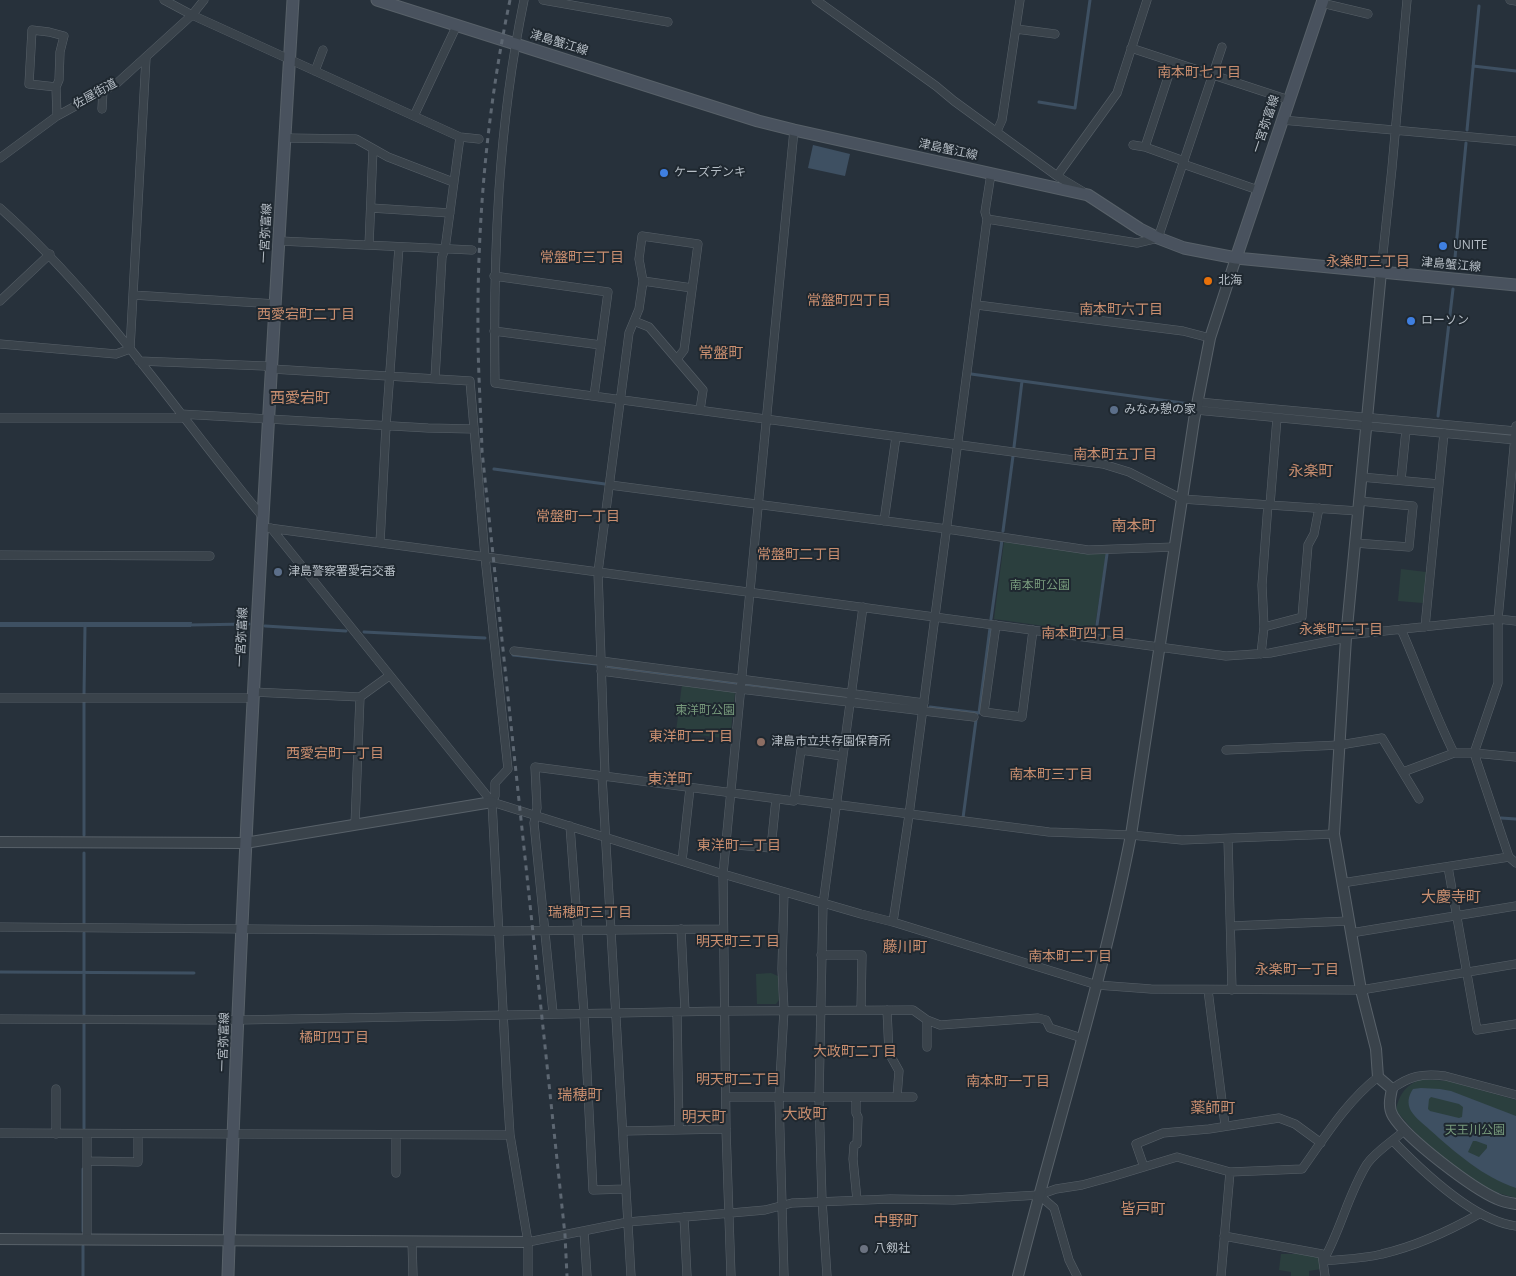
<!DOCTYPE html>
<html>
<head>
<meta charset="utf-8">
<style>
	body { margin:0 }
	canvas { display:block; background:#27313b }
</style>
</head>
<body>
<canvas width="1516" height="1276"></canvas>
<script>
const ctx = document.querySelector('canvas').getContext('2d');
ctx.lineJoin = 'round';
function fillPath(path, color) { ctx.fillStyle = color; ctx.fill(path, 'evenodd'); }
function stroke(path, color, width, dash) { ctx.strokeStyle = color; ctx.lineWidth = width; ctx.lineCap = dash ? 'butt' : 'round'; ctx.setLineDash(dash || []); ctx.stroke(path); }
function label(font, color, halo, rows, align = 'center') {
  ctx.font = font + ' "Open Sans","Noto Sans JP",sans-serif'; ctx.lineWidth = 4; ctx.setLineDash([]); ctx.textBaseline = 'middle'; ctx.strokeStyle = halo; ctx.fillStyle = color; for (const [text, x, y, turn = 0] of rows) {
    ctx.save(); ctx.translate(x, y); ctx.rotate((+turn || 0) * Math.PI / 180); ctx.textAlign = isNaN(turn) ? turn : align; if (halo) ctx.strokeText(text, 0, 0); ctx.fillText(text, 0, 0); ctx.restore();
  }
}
const green = new Path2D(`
	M 1004,542 L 1081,553 L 1106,554 L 1094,633 L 994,619 Z
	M 1401,569 L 1426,572 L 1423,603 L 1398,601 Z
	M 682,684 L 733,691 L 735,693 L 730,739 L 676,732 Z
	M 771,973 L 778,976 L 779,1000 L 776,1004 L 757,1004 L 756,974 Z
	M 1421,1079 L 1448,1081 L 1516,1100 L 1516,1198 C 1505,1195 1493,1192 1483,1186 C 1453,1169 1417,1138 1396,1110 C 1399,1094 1406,1085 1421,1079 Z
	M 1281,1254 L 1298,1254 L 1319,1257 L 1321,1269 L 1309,1271 L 1309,1276 L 1291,1276 L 1291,1272 L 1279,1270 Z`);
const water = new Path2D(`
	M 813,145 L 850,154 L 845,176 L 808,168 Z
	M 0,622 L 192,622 L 191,627 L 0,627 Z
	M 1421,1088 L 1440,1089 L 1451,1091 L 1516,1116 L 1516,1188 C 1483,1177 1456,1153 1430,1130 C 1424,1124 1416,1119 1411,1111 C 1407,1104 1408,1096 1413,1089 ZM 1431,1097 L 1459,1104 L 1463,1107 L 1462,1117 L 1459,1118 L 1430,1111 L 1428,1109 L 1429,1099 ZM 1473,1141 L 1476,1141 L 1487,1145 L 1487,1148 L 1479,1157 L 1468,1152 Z`);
const stream = new Path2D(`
	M 1473,66 L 1516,71
	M 1039,102 L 1075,108 L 1090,0
	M 1467,130 L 1479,6
	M 1454,268 L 1466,143
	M 971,374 L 1190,404
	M 1438,416 L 1453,289
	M 1398,424 L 1510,434
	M 1014,447 L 1022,381
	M 494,469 L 605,484
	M 1003,531 L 1013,456
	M 991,619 L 1002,540
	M 189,625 L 249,624
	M 265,626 L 346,631
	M 364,632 L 485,638
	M 1096,632 L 1107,554
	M 513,655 L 596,664
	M 608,666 L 736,683
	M 747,684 L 806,691
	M 84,695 L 85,625
	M 930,707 L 979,713 L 990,628
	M 963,818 L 976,720
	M 1501,818 L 1516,819
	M 84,835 L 84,701
	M 84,853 L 84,923
	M 0,972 L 194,973
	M 84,1014 L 84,933
	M 84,1024 L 84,1128
	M 83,1231 L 83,1169
	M 83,1246 L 83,1276`);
const minor = new Path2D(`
	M 164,0 L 192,15 L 460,137 L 479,139
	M 524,0 C 498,126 493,254 495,383 L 1103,464 L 1129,472 L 1182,499 L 1358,511
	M 543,0 L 668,22
	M 816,0 L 936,86 L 954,101 L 1057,176 L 1082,191
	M 1510,0 L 1516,1
	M 1322,3 L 1368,14
	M 1016,29 L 1055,34
	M 1131,48 L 1289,100
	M 315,71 L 323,50
	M 56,87 L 29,84 L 32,30 L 49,32 L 64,36 L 60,52 L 59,80 L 56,87 L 57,116
	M 102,109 L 103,90
	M 414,116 L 457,25
	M 1282,120 L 1516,141
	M 997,131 L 1002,120 L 1020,0
	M 286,138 L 356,139 L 388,157 L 453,182
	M 1133,145 L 1145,147 L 1184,161
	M 1145,147 L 1173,62
	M 0,158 L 57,116 L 116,84 L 192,15 L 204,0
	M 1183,164 L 1258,190
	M 1057,176 L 1117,93 L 1147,0
	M 0,208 C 101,298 176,412 262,516
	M 371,208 L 450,213
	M 987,219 L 1137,243 L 1158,238 L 1222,47
	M 280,241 L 472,250
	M 369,245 L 373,149
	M 1381,272 L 1392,168 L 1407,0
	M 494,276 L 608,292 L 594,396
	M 643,281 L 692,288
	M 133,295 L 276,304
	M 0,301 L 50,254
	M 977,305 L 1183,331 L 1210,338
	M 634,321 L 649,327 L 703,390 L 700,410
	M 494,331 L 601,345
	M 0,344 L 116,354 L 130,349 L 146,58
	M 139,361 L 265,366 L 272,369 L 470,381 L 485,557 L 508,769 L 495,783 L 495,796 L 492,802 L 507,1087 L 510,1135 L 528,1242 L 528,1276
	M 435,378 L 442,257 L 445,249 L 460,137
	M 1198,402 L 1516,431
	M 1196,410 L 1516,440
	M 180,414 L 428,428 L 474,429
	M 0,418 L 184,418
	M 1516,426 L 1498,619 L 1498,683 L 1474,753 L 1509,857 L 1516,863
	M 1361,477 L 1439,484
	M 1401,480 L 1406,430
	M 610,485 L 947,529 L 1088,550 L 1175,547
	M 1270,505 L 1277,418
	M 884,521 L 896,437
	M 269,528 L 1226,656 L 1270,653 L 1346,638
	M 271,528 L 492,802 L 723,874 L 861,914 L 893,922 L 1097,985 L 1151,989 L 1361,990 L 1516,964
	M 380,543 L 386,426 L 399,247
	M 1355,543 L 1409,547 L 1413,506 L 1359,501
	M 0,555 L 210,556
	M 996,625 L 984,712 L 1022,717 L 1033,630
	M 1264,627 L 1302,617 L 1308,545 L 1314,534 L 1319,508
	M 1425,627 L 1444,433
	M 1401,629 C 1419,670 1434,713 1454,753
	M 1346,635 L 1498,619 L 1516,621
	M 514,651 L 601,661 L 924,703
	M 1261,654 L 1264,627 L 1262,585 L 1268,504
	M 601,671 L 740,689 L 974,717
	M 253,692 L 360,697 L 355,825
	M 360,697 L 389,676
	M 0,698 L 253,698
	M 1226,750 L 1340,745 L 1382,738 L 1419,799
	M 1403,772 L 1454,753 L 1474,753 L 1516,757
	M 602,776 L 631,1276
	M 605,776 L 598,572 L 629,333 L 639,309 L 643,281 L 639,259 L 642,236 L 698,244 L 684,350 L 677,359
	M 794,799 L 1049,832 L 1131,835 L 1182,840 L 1334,834
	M 570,826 L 584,1013 L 593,1190 L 626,1189
	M 1228,839 L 1232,990
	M 725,844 L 771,848 L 776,799
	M 682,861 L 690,788
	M 1448,867 L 1477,1030 L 1516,1024
	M 1342,883 L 1509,857
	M 893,922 L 909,815 L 987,219 L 985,212 L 991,174
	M 1231,926 L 1349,921
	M 0,927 L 499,931 L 723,929
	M 681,929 L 685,1011
	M 1351,933 L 1516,906
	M 821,955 L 862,955 L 861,1010
	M 1208,990 L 1225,1125
	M 887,1010 L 889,1053 L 899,1071 L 897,1097
	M 677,1012 L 679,1130
	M 553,1013 L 534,823 L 537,808 L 535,767 L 794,801 L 801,750 L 842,756
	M 0,1019 L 238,1020 L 724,1011 L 913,1010 L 927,1020 L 940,1025 L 1038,1018 L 1046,1020 L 1050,1028 L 1082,1038
	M 927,1020 L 927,1047
	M 1392,1089 C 1409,1076 1423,1073 1445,1076 L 1516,1095
	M 726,1097 L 913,1097
	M 856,1097 L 856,1113 L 858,1117 L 857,1144 L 854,1145 L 853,1159 L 857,1200
	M 623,1131 L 726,1129
	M 0,1133 L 510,1135
	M 56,1134 L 56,1089
	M 1393,1141 C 1422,1171 1474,1221 1516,1226
	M 87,1161 L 138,1162 L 138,1135
	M 1144,1167 L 1136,1144 L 1163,1133 L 1209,1129 L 1279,1118 L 1295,1124 L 1321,1143
	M 396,1173 L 396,1135
	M 1039,1195 L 1054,1208 L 1069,1260 L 1077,1276
	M 684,1217 L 687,1276
	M 584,1231 L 587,1276
	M 1224,1236 L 1322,1254 L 1325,1276
	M 87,1239 L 87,1134
	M 412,1241 L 413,1276
	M 528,1242 L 628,1222 L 765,1210 L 792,1203 L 890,1199 L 954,1200 L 1039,1195 L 1056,1189 L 1082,1185 L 1111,1177 L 1177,1157 L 1230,1172 L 1302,1169 C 1325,1137 1346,1102 1378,1077
	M 1323,1261 C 1343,1259 1363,1259 1382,1254 C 1416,1246 1449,1231 1479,1214
	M 1323,1261 C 1341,1230 1348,1194 1367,1164 C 1376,1151 1393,1141 1405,1130
	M 731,1276 L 726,1129 L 723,874 L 794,130
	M 784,1276 L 779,1098 L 784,1010 L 782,969 L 784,892
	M 827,1276 L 822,1200 L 819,1098 L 823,904 L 863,607
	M 1221,1276 L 1230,1172`);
const tertiary = new Path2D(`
	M 1381,272 L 1346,638 L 1334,834 L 1361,990 L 1376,1049 L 1378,1077 L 1392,1089 C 1390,1098 1388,1108 1393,1116 C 1407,1139 1472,1188 1497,1199 C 1503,1202 1510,1203 1516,1204
	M 0,842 L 245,843 L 492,802
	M 0,1239 L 528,1242
	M 1018,1276 C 1055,1129 1102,984 1131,835 L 1194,420 L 1210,338 L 1236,258`);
const secondary = new Path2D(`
	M 377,0 L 758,121 L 794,130 L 1088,195 L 1140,229 L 1158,238 L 1184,248 L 1236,258 L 1516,285
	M 1236,258 L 1323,0
	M 228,1276 C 242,850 268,425 293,0`);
const rail = new Path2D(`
	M 510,0 C 487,109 477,222 478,333 C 478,372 481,412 482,451 L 565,1235 L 567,1276`);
const markers = [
	[664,173,5,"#3f7fe0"],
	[1443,246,5,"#3f7fe0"],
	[1208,281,5,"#e8710a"],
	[1411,321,5,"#3f7fe0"],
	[1114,410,5,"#5c6f8a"],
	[278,572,5,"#5c6f8a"],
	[761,742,5,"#8d6e63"],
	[864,1249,5,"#6b7280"]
];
const streetNames = [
	["津島蟹江線",559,43,17],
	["佐屋街道",95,94,-29],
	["一宮弥富線",1266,124,-71],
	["津島蟹江線",948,150,12],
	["一宮弥富線",266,233,-87],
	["津島蟹江線",1451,265,5],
	["一宮弥富線",242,637,-87],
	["一宮弥富線",224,1042,-88]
];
const poiNames = [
	["ケーズデンキ",674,173],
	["UNITE",1453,246],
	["北海",1218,281],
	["ローソン",1421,321],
	["みなみ憩の家",1124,410],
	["津島警察署愛宕交番",288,572],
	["津島市立共存園保育所",771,742],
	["八剱社",874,1249]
];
const parkNames = [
	["南本町公園",1040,586],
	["東洋町公園",705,711],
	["天王川公園",1475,1131]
];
const neighbourhoodNames = [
	["南本町七丁目",1199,73],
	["常盤町三丁目",582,258],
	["永楽町三丁目",1368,262],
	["常盤町四丁目",849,301],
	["南本町六丁目",1121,310],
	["西愛宕町二丁目",306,315],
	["南本町五丁目",1115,455],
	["常盤町一丁目",578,517],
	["常盤町二丁目",799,555],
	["永楽町二丁目",1341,630],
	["南本町四丁目",1083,634],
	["東洋町二丁目",691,737],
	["西愛宕町一丁目",335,754],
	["南本町三丁目",1051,775],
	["東洋町一丁目",739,846],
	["瑞穂町三丁目",590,913],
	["明天町三丁目",738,942],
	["南本町二丁目",1070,957],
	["永楽町一丁目",1297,970],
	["橘町四丁目",334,1038],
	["大政町二丁目",855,1052],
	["明天町二丁目",738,1080],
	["南本町一丁目",1008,1082]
];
const quarterNames = [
	["常盤町",721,354],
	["西愛宕町",300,399],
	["永楽町",1311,472],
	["南本町",1134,527],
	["東洋町",670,780],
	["大慶寺町",1451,898],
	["藤川町",905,948],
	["瑞穂町",580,1096],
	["薬師町",1213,1109],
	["大政町",805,1115],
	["明天町",704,1118],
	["皆戸町",1143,1210],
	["中野町",896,1222]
];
fillPath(green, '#2b3f3e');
fillPath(water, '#3e5062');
stroke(stream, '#3e5062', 3);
stroke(minor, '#586169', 9);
stroke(tertiary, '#586169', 12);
stroke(secondary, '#586169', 13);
stroke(minor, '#3a434b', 8);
stroke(tertiary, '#3a434b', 10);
stroke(secondary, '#49525e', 11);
stroke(rail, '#5d6772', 3, [5, 5]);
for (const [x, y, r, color] of markers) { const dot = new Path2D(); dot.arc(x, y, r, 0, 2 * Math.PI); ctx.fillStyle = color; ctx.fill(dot); stroke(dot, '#1f2830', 2); }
label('12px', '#b6bec6', '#1f2830', streetNames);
label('12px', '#b6bec6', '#1f2830', poiNames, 'left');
label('12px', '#779a7c', '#1f2830', parkNames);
label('14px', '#c98e6f', '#1f2830', neighbourhoodNames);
label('15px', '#c98e6f', '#1f2830', quarterNames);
</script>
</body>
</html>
